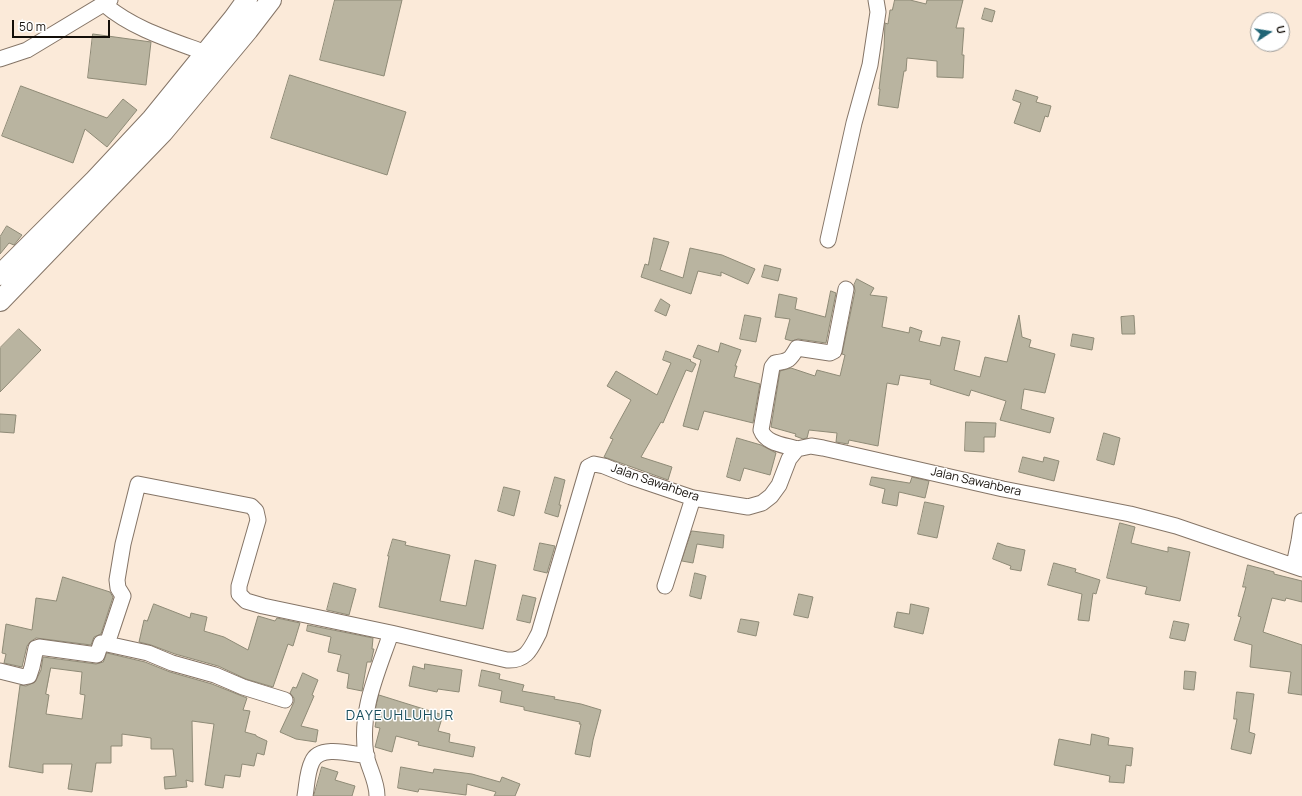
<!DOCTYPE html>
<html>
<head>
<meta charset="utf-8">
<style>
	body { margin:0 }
	#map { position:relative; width:1302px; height:796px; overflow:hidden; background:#fbead9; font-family:Manrope,sans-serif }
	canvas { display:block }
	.north { position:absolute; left:1250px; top:12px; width:40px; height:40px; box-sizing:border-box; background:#fff; border:1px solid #a19f9c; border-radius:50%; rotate:78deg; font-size:11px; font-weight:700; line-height:16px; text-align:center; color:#130e08 }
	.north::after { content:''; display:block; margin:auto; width:14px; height:18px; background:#216576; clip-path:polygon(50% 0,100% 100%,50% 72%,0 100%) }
	.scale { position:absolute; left:12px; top:20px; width:98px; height:18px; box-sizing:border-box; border:2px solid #130e08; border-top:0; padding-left:5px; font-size:12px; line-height:14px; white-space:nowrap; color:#130e08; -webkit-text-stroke:3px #fff; paint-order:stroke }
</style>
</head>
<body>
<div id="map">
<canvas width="1302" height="796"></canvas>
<div class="north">U</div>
<div class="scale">50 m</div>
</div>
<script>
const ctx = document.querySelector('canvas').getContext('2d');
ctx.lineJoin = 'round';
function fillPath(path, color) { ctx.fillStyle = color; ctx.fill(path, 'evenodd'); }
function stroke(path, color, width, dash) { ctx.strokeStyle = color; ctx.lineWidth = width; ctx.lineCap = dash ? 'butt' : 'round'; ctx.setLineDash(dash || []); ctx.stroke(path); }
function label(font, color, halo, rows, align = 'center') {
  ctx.font = font + ' Manrope,sans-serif'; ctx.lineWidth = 3; ctx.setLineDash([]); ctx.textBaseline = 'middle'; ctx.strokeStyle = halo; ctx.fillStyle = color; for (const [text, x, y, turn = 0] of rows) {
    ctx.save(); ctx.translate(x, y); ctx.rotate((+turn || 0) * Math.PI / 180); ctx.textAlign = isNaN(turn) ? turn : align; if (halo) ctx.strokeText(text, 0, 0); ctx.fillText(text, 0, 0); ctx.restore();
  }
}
const building = new Path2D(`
	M 335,0 L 402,0 L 384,76 L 320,60 Z
	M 895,0 L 910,0 L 926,4 L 927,0 L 963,0 L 956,28 L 964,28 L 962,55 L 964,55 L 963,78 L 937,77 L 937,61 L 907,58 L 906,71 L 904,71 L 898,108 L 878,105 L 880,89 L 879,89 L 884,48 L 885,23 L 888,24 L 890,10 L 892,10 Z
	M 985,8 L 995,11 L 992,22 L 982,19 Z
	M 93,34 L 151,42 L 146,85 L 88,78 Z
	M 290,75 L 406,112 L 387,175 L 271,138 Z
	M 21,86 L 107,118 L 123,99 L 137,110 L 107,147 L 85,129 L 73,163 L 2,136 Z
	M 1016,90 L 1038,97 L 1036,102 L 1051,106 L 1048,117 L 1045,116 L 1040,132 L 1014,123 L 1021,103 L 1013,100 Z
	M 7,226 L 22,235 L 14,245 L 9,243 L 0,254 L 0,237 Z
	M 654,238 L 669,242 L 660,270 L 683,278 L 690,248 L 722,255 L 755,269 L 748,284 L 721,272 L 721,276 L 698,271 L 691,294 L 641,277 L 645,264 L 648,265 Z
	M 765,265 L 781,269 L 778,281 L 762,277 Z
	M 857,279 L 874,288 L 870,295 L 887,297 L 882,327 L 909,333 L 910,327 L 922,331 L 919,341 L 940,346 L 942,337 L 960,341 L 954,370 L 980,377 L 985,357 L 1007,362 L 1019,315 L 1022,337 L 1031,340 L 1029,347 L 1055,354 L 1045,393 L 1024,389 L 1021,409 L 1054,418 L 1050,433 L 1000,420 L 1006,401 L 971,390 L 969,396 L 930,384 L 931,380 L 900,375 L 898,385 L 887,383 L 878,446 L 849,440 L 848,444 L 836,442 L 837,433 L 809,430 L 807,438 L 803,439 L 795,436 L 796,434 L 771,427 L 780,371 L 791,368 L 815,376 L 817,370 L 840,376 L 845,355 L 842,354 L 855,291 L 854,285 Z
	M 831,291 L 836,293 L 826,343 L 798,339 L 792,341 L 785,339 L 790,319 L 775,317 L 779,294 L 797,298 L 795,309 L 825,317 Z
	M 661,299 L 670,305 L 666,316 L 655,311 Z
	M 745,315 L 761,318 L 756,342 L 740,339 Z
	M 1134,316 L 1135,334 L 1122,334 L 1121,317 Z
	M 19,329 L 41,350 L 0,392 L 0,348 Z
	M 1073,334 L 1094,338 L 1092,350 L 1071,346 Z
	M 721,343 L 741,350 L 735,366 L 737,366 L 734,377 L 760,384 L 753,423 L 704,411 L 698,430 L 683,426 L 701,360 L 693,357 L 698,345 L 718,352 Z
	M 666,351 L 691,360 L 690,361 L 696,364 L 692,372 L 686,370 L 663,423 L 661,422 L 641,457 L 672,467 L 668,480 L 604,457 L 613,439 L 610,438 L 631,400 L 607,386 L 616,371 L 657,395 L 671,363 L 663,360 Z
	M 0,414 L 16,415 L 14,433 L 0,432 Z
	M 966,422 L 996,423 L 995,437 L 984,437 L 984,452 L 965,451 Z
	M 1104,433 L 1120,438 L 1114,465 L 1097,460 Z
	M 737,438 L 761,445 L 776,453 L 770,475 L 744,468 L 740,481 L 727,477 Z
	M 1023,457 L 1043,462 L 1044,457 L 1059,461 L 1054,481 L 1019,472 Z
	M 555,477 L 565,480 L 559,505 L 561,505 L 558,517 L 545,513 Z
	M 872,477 L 909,483 L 910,483 L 912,477 L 929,481 L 925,498 L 899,492 L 897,506 L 882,503 L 885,489 L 870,485 Z
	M 504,487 L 520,491 L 514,516 L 498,511 Z
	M 925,502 L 944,506 L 937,538 L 918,534 Z
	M 1120,523 L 1135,527 L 1131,543 L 1168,552 L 1168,547 L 1190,552 L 1180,601 L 1145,594 L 1147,587 L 1107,578 Z
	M 692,531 L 724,535 L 723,548 L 697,544 L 693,563 L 682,561 Z
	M 393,539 L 406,542 L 405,545 L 450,555 L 440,601 L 466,606 L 475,560 L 496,565 L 483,629 L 379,607 L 389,556 L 388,556 Z
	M 540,543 L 555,546 L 547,573 L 534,570 Z
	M 998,543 L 1006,546 L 1025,550 L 1021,571 L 1010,569 L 1011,566 L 993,559 Z
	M 1054,563 L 1076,569 L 1075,572 L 1100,580 L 1096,594 L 1093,593 L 1089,621 L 1078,620 L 1082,594 L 1048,585 Z
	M 1248,565 L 1274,572 L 1274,574 L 1302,581 L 1302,602 L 1286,598 L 1285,601 L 1272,598 L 1263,632 L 1302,645 L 1302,695 L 1288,693 L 1291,672 L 1250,667 L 1252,645 L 1234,640 L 1241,617 L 1238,616 L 1246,587 L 1243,587 Z
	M 695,573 L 706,576 L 701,599 L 690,596 Z
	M 63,577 L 110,592 L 113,597 L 101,634 L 94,637 L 91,645 L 36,638 L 30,642 L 27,646 L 22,667 L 4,663 L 6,654 L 2,653 L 6,624 L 32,630 L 36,598 L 56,601 Z
	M 334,583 L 356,589 L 349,615 L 327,610 Z
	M 799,594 L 813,597 L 808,618 L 794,615 Z
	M 523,595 L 536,598 L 530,623 L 517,620 Z
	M 154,604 L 190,618 L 191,613 L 207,617 L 204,631 L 224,637 L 248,650 L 258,616 L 275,621 L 277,618 L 300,623 L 293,646 L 288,644 L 273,687 L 246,679 L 218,666 L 175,654 L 151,645 L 139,642 L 144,620 L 147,621 Z
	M 911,604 L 929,608 L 923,634 L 894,627 L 897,612 L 909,614 Z
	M 741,619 L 759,622 L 756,636 L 738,632 Z
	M 1174,621 L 1189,624 L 1185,641 L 1170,638 Z
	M 308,625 L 373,638 L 372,649 L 374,649 L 371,662 L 367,662 L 362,691 L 347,688 L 349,674 L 337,671 L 341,655 L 328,652 L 331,637 L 307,631 Z
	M 107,653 L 145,662 L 170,672 L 212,684 L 247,698 L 243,710 L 250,711 L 245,732 L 256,735 L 256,736 L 267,741 L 264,755 L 257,753 L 254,766 L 242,764 L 240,777 L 225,775 L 223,788 L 205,785 L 214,724 L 192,721 L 193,782 L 186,780 L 187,787 L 165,789 L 164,777 L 176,776 L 173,749 L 151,749 L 151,738 L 122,734 L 122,746 L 111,746 L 111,763 L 96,763 L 92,792 L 68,789 L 72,764 L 43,764 L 43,773 L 9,767 L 20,685 L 26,686 L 35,682 L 41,670 L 43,657 L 96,664 L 103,662 ZM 51,668 L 82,672 L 80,694 L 85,695 L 82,719 L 46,714 L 49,695 L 46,694 Z
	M 425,664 L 462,670 L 459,692 L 438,689 L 437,692 L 409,686 L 413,666 L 424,669 Z
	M 482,670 L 500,674 L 499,679 L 524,685 L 522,691 L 555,697 L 554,699 L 581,704 L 601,710 L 593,740 L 590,757 L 575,754 L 581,724 L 579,724 L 580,722 L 524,710 L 524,707 L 500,702 L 502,691 L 479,686 Z
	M 1185,671 L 1196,672 L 1194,690 L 1184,689 Z
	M 303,673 L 318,680 L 312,695 L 314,696 L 301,726 L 318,730 L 316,742 L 296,739 L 280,732 L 294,702 L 294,698 L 290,693 L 293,687 L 296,688 Z
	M 1237,692 L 1254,694 L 1249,732 L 1255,734 L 1251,754 L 1231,749 L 1237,719 L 1234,719 Z
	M 379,695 L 443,715 L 438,731 L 450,734 L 449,742 L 475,747 L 473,757 L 418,745 L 419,742 L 396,736 L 392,752 L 375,747 L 380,728 L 375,727 L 378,710 L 376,709 Z
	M 1092,734 L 1109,738 L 1108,745 L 1133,748 L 1131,766 L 1126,765 L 1124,783 L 1109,782 L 1110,776 L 1054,765 L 1059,739 L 1090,745 Z
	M 322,767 L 338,772 L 335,780 L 355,786 L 352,796 L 314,796 Z
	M 401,767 L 433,773 L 434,769 L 472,774 L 500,782 L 502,777 L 520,784 L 515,796 L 494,796 L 496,792 L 467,784 L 466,795 L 419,789 L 418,792 L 398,788 Z`);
const minor = new Path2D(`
	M 104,4 C 133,29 171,40 206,53
	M 0,59 L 27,50 L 110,0
	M 828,240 L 854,123 L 870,65 L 878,12 L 876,0
	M 797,449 C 785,445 766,444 761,430 L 772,367 L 775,363 C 789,361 790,360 797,348 L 830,353 L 834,351 L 846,289
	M 1294,565 L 1299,541 L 1302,521
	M 665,586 L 693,498
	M 107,644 L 123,596 L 118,588 L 117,580 L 123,544 L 138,484 L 251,506 L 256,511 L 258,520 L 239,586 L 239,594 L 246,601 L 263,606 L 391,633
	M 0,671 L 24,677 L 29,676 L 32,667 L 36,648 L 39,647 L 97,655 L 101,643 L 107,644 L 148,653 L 172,663 L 215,675 L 243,687 L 285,700
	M 305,796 C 307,785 307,772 312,762 C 319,744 352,754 367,756
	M 377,796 C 377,781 369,769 366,755 C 359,711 377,674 391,633 L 507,660 C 527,661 531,648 539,633 L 588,467 L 594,464 L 604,466 L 631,477 L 693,498 L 748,507 L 762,503 L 771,496 L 779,485 L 789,459 L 797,449 L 811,446 L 823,448 L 1003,489 L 1130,514 L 1176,526 L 1302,569`);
const major = new Path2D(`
	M 0,275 L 95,180 L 152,119 L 234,18 L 247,0
	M 0,301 L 163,132 L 248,30 L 271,0`);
const streetNames = [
	["Jalan Sawahbera",976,482,13],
	["Jalan Sawahbera",655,483,19]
];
const quarterNames = [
	["DAYEUHLUHUR",400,716]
];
fillPath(building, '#b9b4a0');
stroke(building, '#8e8a76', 1);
stroke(minor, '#857567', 17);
stroke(major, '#857567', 22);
stroke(minor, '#fff', 15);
stroke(major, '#fff', 20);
label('12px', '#130e08', '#fff', streetNames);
ctx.letterSpacing = '1px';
label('14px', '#194f5d', '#fff', quarterNames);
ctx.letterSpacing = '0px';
</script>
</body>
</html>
